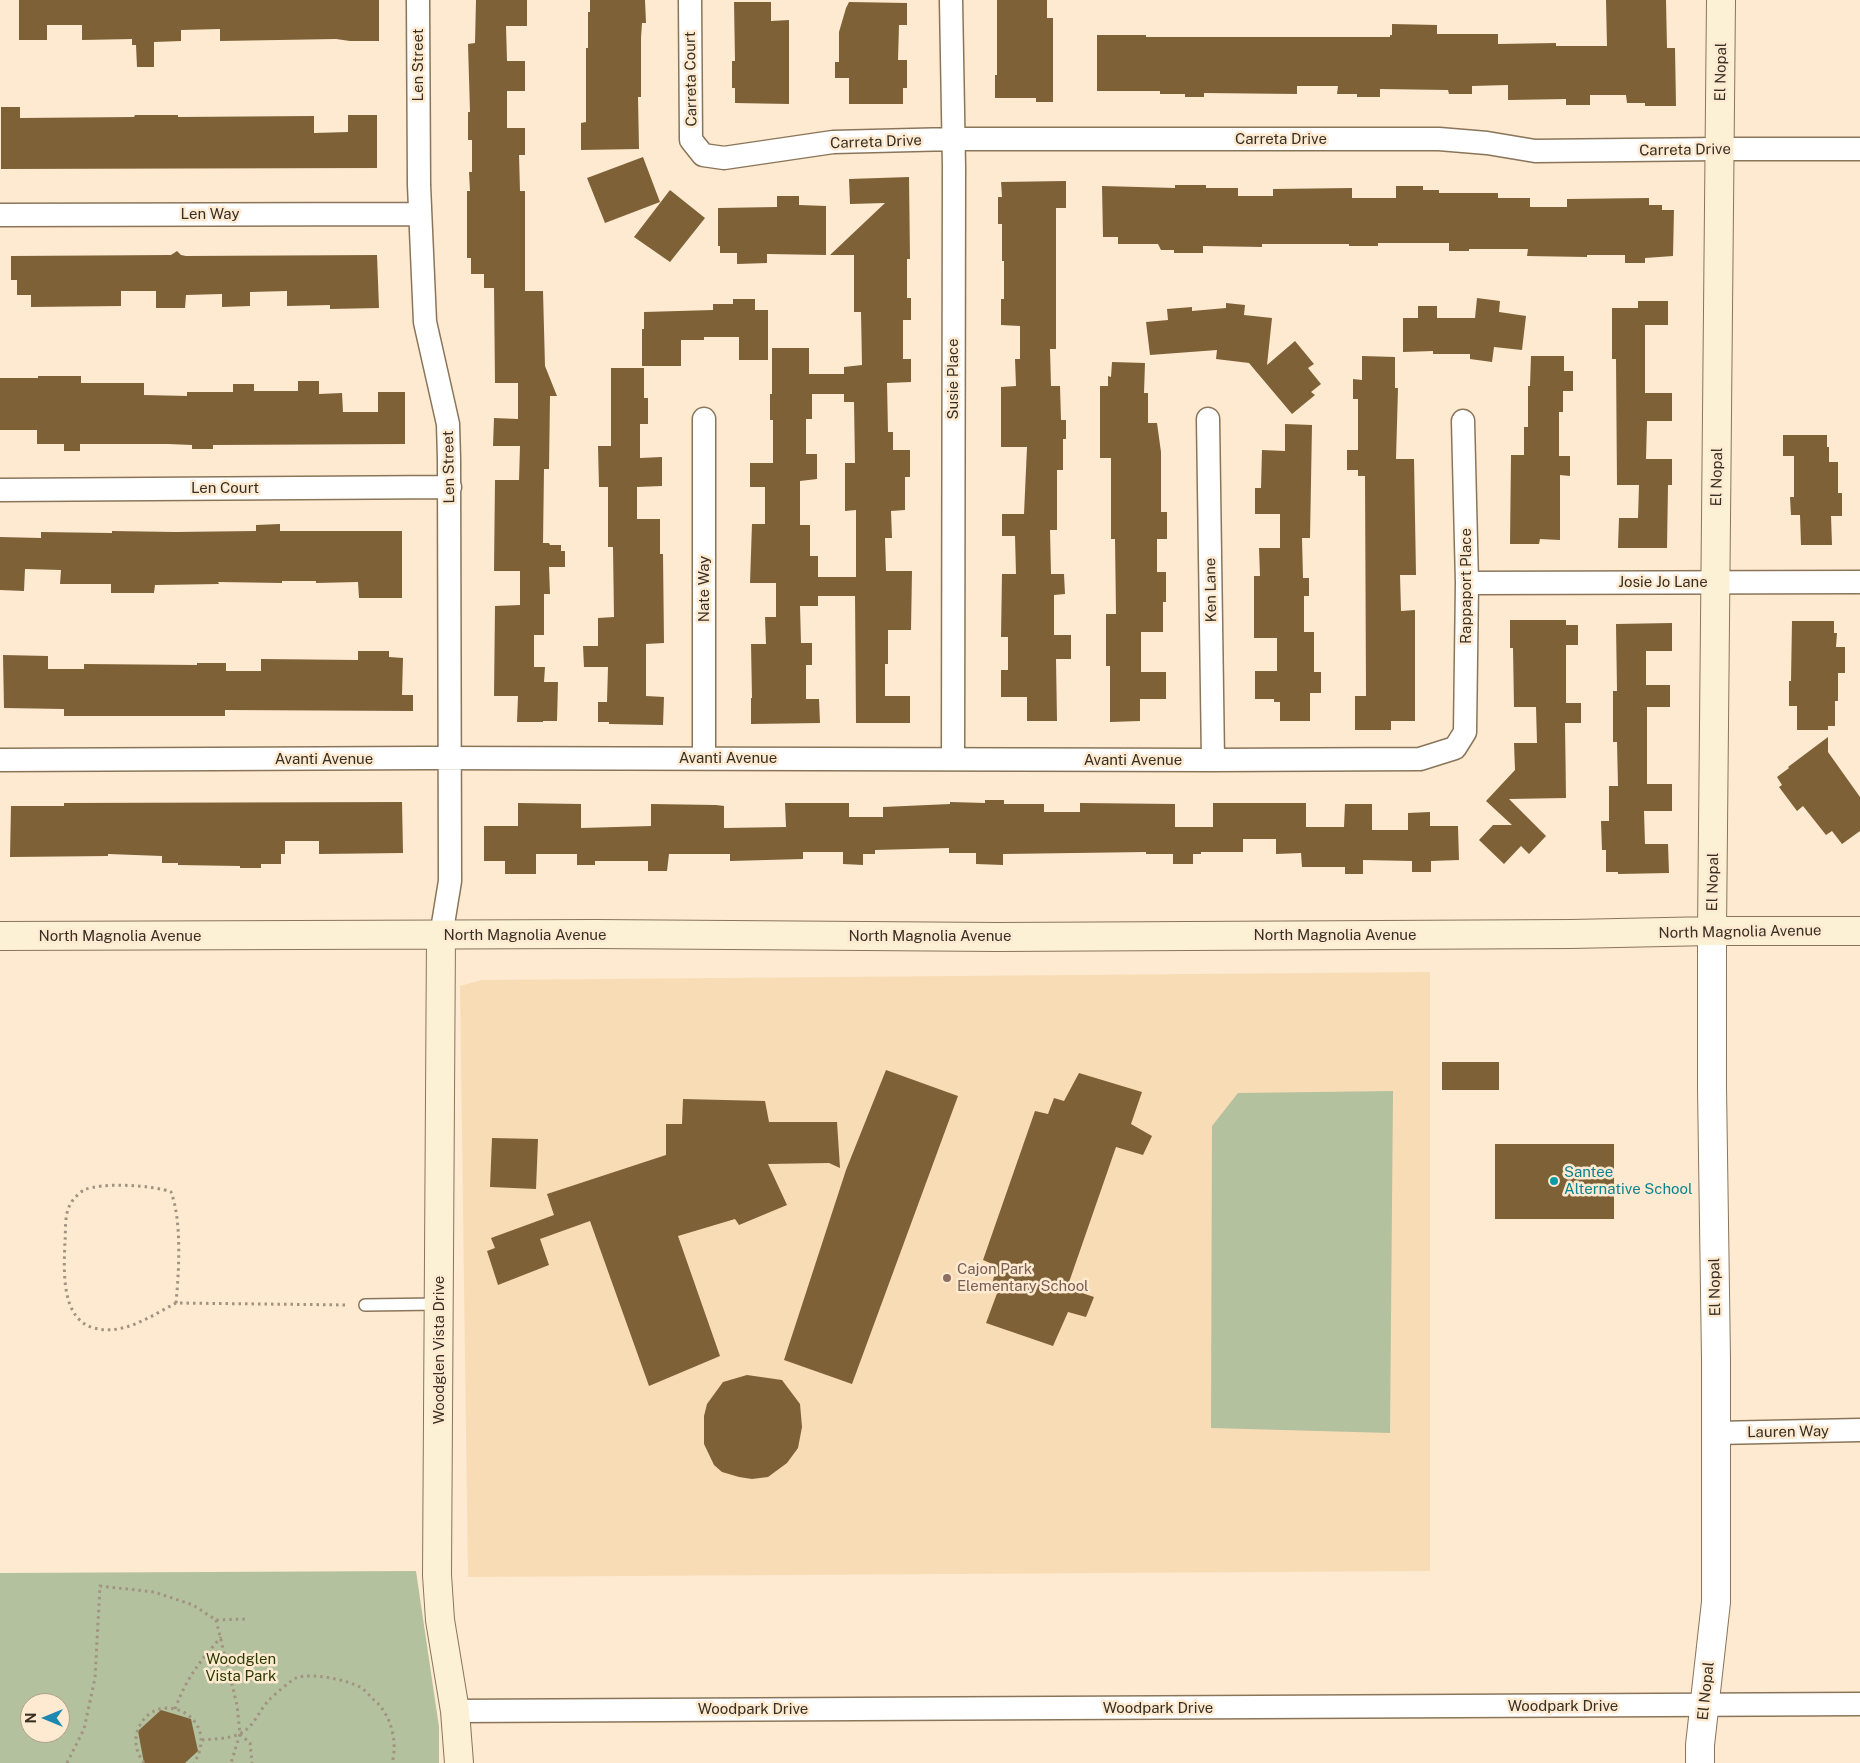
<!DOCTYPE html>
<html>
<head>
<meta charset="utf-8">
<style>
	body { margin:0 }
	#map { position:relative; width:1860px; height:1763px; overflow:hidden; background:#fdead1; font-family:"Public Sans",sans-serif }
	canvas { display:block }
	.north { position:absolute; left:20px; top:1693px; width:50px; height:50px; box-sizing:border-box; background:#fdead1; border:1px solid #ae9f8b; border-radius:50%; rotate:270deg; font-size:14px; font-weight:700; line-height:20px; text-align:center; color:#372f23 }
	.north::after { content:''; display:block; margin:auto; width:18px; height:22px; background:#1e89b0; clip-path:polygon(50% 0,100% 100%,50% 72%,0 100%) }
</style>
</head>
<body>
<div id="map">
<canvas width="1860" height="1763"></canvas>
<div class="north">N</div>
</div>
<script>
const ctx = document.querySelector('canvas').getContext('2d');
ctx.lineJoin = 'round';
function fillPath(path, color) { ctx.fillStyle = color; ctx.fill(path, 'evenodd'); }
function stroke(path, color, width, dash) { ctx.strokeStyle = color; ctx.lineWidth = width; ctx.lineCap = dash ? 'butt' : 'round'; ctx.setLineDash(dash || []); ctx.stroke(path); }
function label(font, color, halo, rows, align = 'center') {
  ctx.font = font + ' "Public Sans",sans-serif'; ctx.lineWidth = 5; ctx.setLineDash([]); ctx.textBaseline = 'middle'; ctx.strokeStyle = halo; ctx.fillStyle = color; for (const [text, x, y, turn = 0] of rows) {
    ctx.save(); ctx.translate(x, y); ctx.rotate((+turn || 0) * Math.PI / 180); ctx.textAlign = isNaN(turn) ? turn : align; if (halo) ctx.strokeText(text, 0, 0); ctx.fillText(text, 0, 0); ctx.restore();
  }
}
const built = new Path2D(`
	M 1430,972 L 1430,1571 L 468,1577 L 460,986 L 482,980 Z`);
const green = new Path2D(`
	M 1393,1091 L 1390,1433 L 1211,1428 L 1212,1126 L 1238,1093 Z
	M 416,1571 L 439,1727 L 439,1763 L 0,1763 L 0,1573 ZM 30,1703 L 60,1703 L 60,1733 L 30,1733 Z`);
const building = new Path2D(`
	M 19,0 L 379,0 L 379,41 L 350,41 L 336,39 L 220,41 L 220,29 L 181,30 L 181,41 L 154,42 L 154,67 L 137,67 L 136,45 L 132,45 L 132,39 L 82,40 L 82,25 L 47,25 L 47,40 L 19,40 Z
	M 476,0 L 527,0 L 527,26 L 506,26 L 507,61 L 525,61 L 525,91 L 507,91 L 507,128 L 525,128 L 525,155 L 519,155 L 520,191 L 525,191 L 525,291 L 543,291 L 545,366 L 557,396 L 550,396 L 549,469 L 544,469 L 543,543 L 549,543 L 550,545 L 561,545 L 561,551 L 565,551 L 565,567 L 549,567 L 550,594 L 544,594 L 544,635 L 534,635 L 534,667 L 545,667 L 544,682 L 558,682 L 557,721 L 543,721 L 543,722 L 517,722 L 518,696 L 494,696 L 495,606 L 520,605 L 520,571 L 494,571 L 495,480 L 519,480 L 520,446 L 493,446 L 494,418 L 518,419 L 518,383 L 495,383 L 494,288 L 484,288 L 484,274 L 471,274 L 471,258 L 467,258 L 467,191 L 470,191 L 469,172 L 472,172 L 472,140 L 468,140 L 468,112 L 470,112 L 468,44 L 475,43 Z
	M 590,0 L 645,0 L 646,23 L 642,23 L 641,38 L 641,97 L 638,97 L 639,149 L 581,150 L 581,123 L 586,122 L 586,48 L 588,48 L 588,12 L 590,12 Z
	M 997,0 L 1047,0 L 1047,18 L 1053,18 L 1053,102 L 1036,102 L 1036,98 L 995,98 L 995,75 L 997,75 Z
	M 1606,0 L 1666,0 L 1667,48 L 1675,48 L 1676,106 L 1645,106 L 1645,103 L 1627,103 L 1626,95 L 1590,95 L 1590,105 L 1566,105 L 1566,99 L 1508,100 L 1508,85 L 1472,86 L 1472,94 L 1449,94 L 1448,90 L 1380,89 L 1380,97 L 1357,97 L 1357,94 L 1337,94 L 1338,86 L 1297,86 L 1297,94 L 1204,93 L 1204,97 L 1185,97 L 1185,94 L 1160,94 L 1160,91 L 1097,91 L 1097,35 L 1146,35 L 1146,37 L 1390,37 L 1390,35 L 1392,35 L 1392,24 L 1437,25 L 1437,34 L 1498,34 L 1498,44 L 1556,43 L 1556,46 L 1607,46 Z
	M 734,2 L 771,2 L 771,21 L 789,20 L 789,104 L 735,103 L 735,88 L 732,88 L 732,61 L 735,61 Z
	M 849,2 L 907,3 L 907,25 L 899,25 L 898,60 L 907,60 L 907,88 L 903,88 L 903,104 L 849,104 L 849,78 L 835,78 L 835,62 L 839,62 L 839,32 L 846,8 Z
	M 1,107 L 20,107 L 20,118 L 134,117 L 135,115 L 178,115 L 178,117 L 314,116 L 314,133 L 348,132 L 348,115 L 377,115 L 377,168 L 1,169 Z
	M 643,157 L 660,202 L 605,223 L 587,178 Z
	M 909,177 L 910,259 L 907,259 L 907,298 L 911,298 L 911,320 L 903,320 L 903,359 L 911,359 L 911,382 L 887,383 L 888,432 L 893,432 L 893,450 L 910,450 L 910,477 L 905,477 L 905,510 L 891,511 L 892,538 L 885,538 L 886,571 L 912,571 L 911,630 L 888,630 L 888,664 L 885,664 L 885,696 L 910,696 L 910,723 L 856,723 L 855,596 L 818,596 L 818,606 L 800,606 L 801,643 L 812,643 L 812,665 L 806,665 L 806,699 L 819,699 L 820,723 L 751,724 L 751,698 L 752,698 L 751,644 L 766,644 L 765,617 L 776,617 L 776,583 L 750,583 L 752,524 L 765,524 L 765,487 L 750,487 L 750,463 L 773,463 L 773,420 L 770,420 L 770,394 L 772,394 L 772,348 L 809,348 L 809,374 L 844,374 L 844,367 L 862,365 L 861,312 L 854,312 L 854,255 L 830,255 L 885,203 L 850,204 L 849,179 ZM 812,394 L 844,394 L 844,402 L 854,402 L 855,463 L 845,463 L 845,511 L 856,510 L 856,577 L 818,577 L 818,556 L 810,556 L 810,525 L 800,525 L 800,481 L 817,479 L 817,454 L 806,454 L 806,419 L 812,419 Z
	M 1066,181 L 1066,208 L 1056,208 L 1056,349 L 1050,349 L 1051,386 L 1060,386 L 1061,420 L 1066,420 L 1066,439 L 1063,439 L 1063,470 L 1057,470 L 1057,530 L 1050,530 L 1051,574 L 1064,574 L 1065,594 L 1054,595 L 1054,635 L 1071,635 L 1071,659 L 1056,659 L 1057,721 L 1027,721 L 1027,697 L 1001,697 L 1001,670 L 1008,670 L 1008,637 L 1001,637 L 1002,574 L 1016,574 L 1015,536 L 1002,536 L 1002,514 L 1024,514 L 1027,447 L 1001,447 L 1001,387 L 1016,386 L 1015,359 L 1020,359 L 1020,326 L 1001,325 L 1001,299 L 1004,299 L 1004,261 L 1002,261 L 1002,224 L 998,224 L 998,197 L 1002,197 L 1001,182 Z
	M 1175,185 L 1206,185 L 1206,188 L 1238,188 L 1238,196 L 1273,196 L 1273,189 L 1352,188 L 1352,198 L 1396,198 L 1396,186 L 1423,186 L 1423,190 L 1439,190 L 1439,193 L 1498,193 L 1498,198 L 1530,198 L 1530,207 L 1567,207 L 1567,199 L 1649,198 L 1649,205 L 1662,205 L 1662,210 L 1674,210 L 1673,256 L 1645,258 L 1645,263 L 1625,263 L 1625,255 L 1587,255 L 1587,257 L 1527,256 L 1528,249 L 1469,249 L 1469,251 L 1449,251 L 1449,243 L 1378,243 L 1378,246 L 1349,246 L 1349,244 L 1262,244 L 1262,247 L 1203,246 L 1203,253 L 1174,253 L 1174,250 L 1161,250 L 1158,244 L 1118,244 L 1118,237 L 1103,237 L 1102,186 L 1175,188 Z
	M 670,190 L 705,218 L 670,262 L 634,237 Z
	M 777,196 L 799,196 L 799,205 L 826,206 L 826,255 L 767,254 L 767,263 L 737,264 L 737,253 L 720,253 L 720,246 L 718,246 L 718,208 L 777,207 Z
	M 177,251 L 181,255 L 186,256 L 377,255 L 379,308 L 330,309 L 330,305 L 287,306 L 287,291 L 250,292 L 250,306 L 222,307 L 222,294 L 186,295 L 185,308 L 156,308 L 156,291 L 121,291 L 121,306 L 31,307 L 31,295 L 17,295 L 17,280 L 11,280 L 11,256 L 171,255 Z
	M 1477,298 L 1500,301 L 1499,312 L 1526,316 L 1522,350 L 1494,347 L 1492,362 L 1470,359 L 1470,354 L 1433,354 L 1433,351 L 1403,352 L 1403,318 L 1418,318 L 1418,306 L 1437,306 L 1437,318 L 1475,318 Z
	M 733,299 L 755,299 L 755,310 L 768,310 L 768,360 L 739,360 L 739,337 L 704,337 L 704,340 L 681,340 L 681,366 L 642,366 L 642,329 L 644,329 L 644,312 L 713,310 L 713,304 L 733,304 Z
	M 1638,301 L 1668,301 L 1668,325 L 1645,325 L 1645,393 L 1672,393 L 1672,421 L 1647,421 L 1646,459 L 1672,459 L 1672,485 L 1668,485 L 1667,548 L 1618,548 L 1619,518 L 1638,518 L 1639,485 L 1617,485 L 1616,359 L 1612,359 L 1612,308 L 1638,308 Z
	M 1226,303 L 1245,305 L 1244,315 L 1272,318 L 1267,365 L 1295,341 L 1314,364 L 1308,368 L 1321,384 L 1311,392 L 1315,395 L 1292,414 L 1249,363 L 1216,359 L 1217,350 L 1150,355 L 1146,322 L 1168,320 L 1167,309 L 1192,307 L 1192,311 L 1226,308 Z
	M 1362,356 L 1395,357 L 1395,388 L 1398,388 L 1396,459 L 1414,459 L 1416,575 L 1400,575 L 1401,611 L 1415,610 L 1415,721 L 1391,721 L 1391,730 L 1355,730 L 1355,696 L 1366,696 L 1366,692 L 1365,476 L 1358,476 L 1358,470 L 1347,470 L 1347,450 L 1358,450 L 1358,399 L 1353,399 L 1353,379 L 1362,380 Z
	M 1531,356 L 1564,356 L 1564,371 L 1573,371 L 1573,391 L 1563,391 L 1563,412 L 1559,412 L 1559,456 L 1570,456 L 1570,476 L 1560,475 L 1560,540 L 1540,539 L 1539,544 L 1510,544 L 1511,455 L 1524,455 L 1524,427 L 1528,427 L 1528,386 L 1530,386 Z
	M 1112,362 L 1145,363 L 1144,393 L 1148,393 L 1148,423 L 1157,423 L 1161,452 L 1161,512 L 1167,512 L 1167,539 L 1157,539 L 1157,572 L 1166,572 L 1166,602 L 1163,602 L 1163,632 L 1141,632 L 1141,672 L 1166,672 L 1166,699 L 1140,699 L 1140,721 L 1110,722 L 1110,666 L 1106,666 L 1106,614 L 1116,614 L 1115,539 L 1111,539 L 1111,458 L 1100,458 L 1100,386 L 1108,386 L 1108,376 L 1111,377 Z
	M 611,368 L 644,368 L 644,398 L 648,398 L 648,424 L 640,424 L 640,458 L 662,457 L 662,486 L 637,487 L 637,519 L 660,519 L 660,554 L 663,554 L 664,643 L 646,644 L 646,696 L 664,697 L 663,725 L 609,724 L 609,722 L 598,722 L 598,702 L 607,702 L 608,667 L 584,667 L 583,646 L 598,646 L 598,618 L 614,617 L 613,547 L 608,547 L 608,487 L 599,487 L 598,446 L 611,446 Z
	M 38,376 L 81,376 L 81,383 L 144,383 L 144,395 L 187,396 L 187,392 L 233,392 L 233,384 L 254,384 L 254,391 L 298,391 L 298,381 L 319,381 L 319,394 L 342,393 L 343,412 L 378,412 L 378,392 L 405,392 L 405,444 L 213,445 L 213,449 L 192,449 L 192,445 L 168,444 L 80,444 L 80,451 L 64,451 L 64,444 L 37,444 L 37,430 L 0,430 L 0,378 L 38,378 Z
	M 1285,424 L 1312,425 L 1310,538 L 1302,538 L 1303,578 L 1309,578 L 1309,596 L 1304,596 L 1304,632 L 1314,632 L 1314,672 L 1321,672 L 1321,693 L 1310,693 L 1310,721 L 1280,721 L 1280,702 L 1274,702 L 1274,699 L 1255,699 L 1255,671 L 1277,671 L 1277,638 L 1254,638 L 1254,576 L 1260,576 L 1259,548 L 1280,548 L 1280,514 L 1255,514 L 1255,488 L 1261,488 L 1262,450 L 1285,451 Z
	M 1783,435 L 1827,435 L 1827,447 L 1829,447 L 1829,462 L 1838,462 L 1838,493 L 1842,493 L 1842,516 L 1831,516 L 1832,545 L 1801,545 L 1800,515 L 1791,515 L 1790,497 L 1794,497 L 1794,456 L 1783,456 Z
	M 280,524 L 280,531 L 402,531 L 402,598 L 359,598 L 358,582 L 316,583 L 316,581 L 282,581 L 282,583 L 218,582 L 219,584 L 155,585 L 154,593 L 111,593 L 111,584 L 60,584 L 61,570 L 25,569 L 24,591 L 0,590 L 0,537 L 41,538 L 41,532 L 112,533 L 112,531 L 175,532 L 256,531 L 256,525 Z
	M 1510,620 L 1566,620 L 1566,625 L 1578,625 L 1578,645 L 1566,645 L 1566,703 L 1581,703 L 1581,723 L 1565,723 L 1566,798 L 1509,799 L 1546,836 L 1529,854 L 1521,846 L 1504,864 L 1479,840 L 1493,825 L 1512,825 L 1486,801 L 1515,770 L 1514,743 L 1537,743 L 1536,707 L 1514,707 L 1513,648 L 1510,648 Z
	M 1792,621 L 1834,621 L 1834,633 L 1837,633 L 1836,647 L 1845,647 L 1845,673 L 1838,673 L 1838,701 L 1835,701 L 1835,726 L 1828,726 L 1828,730 L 1797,730 L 1797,706 L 1789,706 L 1789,681 L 1791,681 Z
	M 1672,623 L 1672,651 L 1646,651 L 1646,685 L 1670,685 L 1670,707 L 1647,707 L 1647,784 L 1672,784 L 1672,811 L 1644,811 L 1645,844 L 1668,844 L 1669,873 L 1618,874 L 1618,872 L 1606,872 L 1606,850 L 1602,850 L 1601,821 L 1609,821 L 1609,786 L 1618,786 L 1617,742 L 1613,742 L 1613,691 L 1617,691 L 1616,624 Z
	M 358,651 L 389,651 L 389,657 L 403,658 L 402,695 L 413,695 L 413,711 L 225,710 L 225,716 L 64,716 L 64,709 L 4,708 L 3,655 L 48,656 L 48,669 L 84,669 L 84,664 L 197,665 L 197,663 L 226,663 L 226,671 L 261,671 L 261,659 L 358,660 Z
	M 1828,737 L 1828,752 L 1860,797 L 1860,831 L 1842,844 L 1832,831 L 1826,835 L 1803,806 L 1797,811 L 1779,787 L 1782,785 L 1777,777 L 1789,768 L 1788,767 Z
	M 985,800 L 1004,800 L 1004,804 L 1044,804 L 1044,812 L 1080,812 L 1080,803 L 1175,804 L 1175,827 L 1213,827 L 1213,803 L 1306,803 L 1306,827 L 1344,827 L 1345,804 L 1372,804 L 1372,830 L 1408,830 L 1408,813 L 1430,812 L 1430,826 L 1458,826 L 1459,860 L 1431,861 L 1431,872 L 1412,872 L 1412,861 L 1363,860 L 1363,874 L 1345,874 L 1345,867 L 1302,867 L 1301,853 L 1276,854 L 1276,839 L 1243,839 L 1243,852 L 1201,852 L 1201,854 L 1193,854 L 1193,864 L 1173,864 L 1173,854 L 1146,854 L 1146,852 L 1003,854 L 1003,865 L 976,864 L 976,853 L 949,853 L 949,848 L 875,850 L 875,854 L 863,854 L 863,865 L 843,864 L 843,852 L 803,852 L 803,859 L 730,861 L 730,854 L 669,854 L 667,871 L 648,871 L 648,861 L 595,861 L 595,865 L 577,865 L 577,854 L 536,854 L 536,874 L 505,874 L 505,861 L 484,861 L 484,826 L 518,826 L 518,803 L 581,804 L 581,828 L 651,826 L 651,804 L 716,805 L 724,806 L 724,828 L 786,827 L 785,803 L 849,803 L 849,817 L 883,817 L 883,807 L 950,804 L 950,802 L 985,803 Z
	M 402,802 L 403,853 L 319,854 L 319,841 L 285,841 L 285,854 L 281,854 L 281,864 L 261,864 L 261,868 L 240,868 L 240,866 L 178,865 L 178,863 L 162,863 L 162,856 L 108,854 L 108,856 L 10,857 L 11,806 L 64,806 L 64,803 Z
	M 1442,1062 L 1499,1062 L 1499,1090 L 1442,1090 Z
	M 886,1070 L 958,1096 L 852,1384 L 784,1360 L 846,1170 Z
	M 1079,1073 L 1142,1092 L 1131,1124 L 1152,1136 L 1143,1155 L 1116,1147 L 1067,1288 L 1094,1297 L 1086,1317 L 1068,1312 L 1053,1346 L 986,1323 L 999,1288 L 992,1284 L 997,1266 L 983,1260 L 1035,1111 L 1048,1114 L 1054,1098 L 1064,1101 Z
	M 683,1099 L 765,1101 L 769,1122 L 837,1122 L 840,1168 L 829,1163 L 768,1164 L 787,1205 L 739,1225 L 735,1219 L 678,1236 L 720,1356 L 649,1386 L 590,1221 L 540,1239 L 549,1265 L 498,1285 L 487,1251 L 495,1248 L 491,1238 L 554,1215 L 547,1194 L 666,1155 L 666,1124 L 682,1124 Z
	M 492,1138 L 538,1139 L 536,1189 L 490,1187 Z
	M 1495,1144 L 1614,1144 L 1614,1219 L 1495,1219 Z
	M 747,1375 L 782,1380 L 800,1404 L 802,1427 L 798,1448 L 787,1463 L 768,1477 L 752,1479 L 739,1477 L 722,1472 L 714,1465 L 704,1444 L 704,1416 L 707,1404 L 723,1382 Z
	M 161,1710 L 191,1719 L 198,1751 L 185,1763 L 144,1763 L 138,1731 Z`);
const path = new Path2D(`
	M 176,1303 C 151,1316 123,1336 94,1328 C 60,1319 64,1268 65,1241 C 66,1229 64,1214 71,1203 C 73,1199 80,1192 84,1190 C 102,1182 153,1185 171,1192 C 182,1221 179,1271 176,1303 L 349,1305
	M 216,1620 L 237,1705 L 240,1734 L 231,1763
	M 175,1709 C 187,1677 199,1663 221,1637
	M 240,1734 L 250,1743 L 252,1763
	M 202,1740 C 214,1739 228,1739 239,1734 C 254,1728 259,1710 269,1700 C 275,1694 290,1681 296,1678 C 310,1672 347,1680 360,1687 C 365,1690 370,1696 374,1700 C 391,1714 398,1742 392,1763
	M 67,1763 L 84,1729 L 95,1678 L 100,1586 L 154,1592 L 193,1605 L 216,1620 L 246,1619
	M 144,1763 C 136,1752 133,1740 139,1727 C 159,1686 222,1718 194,1763`);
const service = new Path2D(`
	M 365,1305 L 438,1304`);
const minor = new Path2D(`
	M 418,0 L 419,185 L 425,322 L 448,424 L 449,459 L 450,881 L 441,936
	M 690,0 L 691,140 L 703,155 L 724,158 L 833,142 L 953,139 L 1439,139 L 1487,143 L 1535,151 L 1720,149 L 1860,149
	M 951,0 L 954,167 L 953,758
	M 0,215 L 420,214
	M 704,419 L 704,758
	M 1208,419 L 1213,760
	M 0,490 L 450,487
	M 1467,583 L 1860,582
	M 0,760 L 426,758 L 1213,760 L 1420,759 L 1455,748 L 1465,732 L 1467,583 L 1463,421
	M 1716,1433 L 1860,1430
	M 455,1711 L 1860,1704`);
const tertiary = new Path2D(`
	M 1700,1763 L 1700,1745 L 1716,1602 L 1716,1359 L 1712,1087 L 1712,931`);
const secondary = new Path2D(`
	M 1712,931 L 1721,0
	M 0,936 L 596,934 L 998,937 L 1571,934 L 1712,931 L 1860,931
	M 441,936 L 437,1575 L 440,1620 L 455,1711 L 459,1763`);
const markers = [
	[1554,1181,5,"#0f9aa8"],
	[947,1278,5,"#8d6e63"]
];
const streetNames = [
	["Len Street",418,65,-90],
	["El Nopal",1721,72,-89],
	["Carreta Court",691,79,-91],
	["Carreta Drive",1281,139],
	["Carreta Drive",876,142,-2],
	["Carreta Drive",1685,150,-1],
	["Len Way",210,214],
	["Susie Place",953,379,-90],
	["Len Street",449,467,-91],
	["El Nopal",1717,477,-89],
	["Len Court",225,488],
	["Josie Jo Lane",1663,582],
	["Rappaport Place",1466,586,-90],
	["Nate Way",704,589,-90],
	["Ken Lane",1211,590,-91],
	["Avanti Avenue",728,758],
	["Avanti Avenue",324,759],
	["Avanti Avenue",1133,760],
	["El Nopal",1713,882,-89],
	["North Magnolia Avenue",1740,932,-1],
	["North Magnolia Avenue",525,935],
	["North Magnolia Avenue",1335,935],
	["North Magnolia Avenue",120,936],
	["North Magnolia Avenue",930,936],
	["El Nopal",1715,1287,-91],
	["Woodglen Vista Drive",439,1350,-90],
	["Lauren Way",1788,1432,-1],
	["El Nopal",1706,1691,-84],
	["Woodpark Drive",1563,1706],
	["Woodpark Drive",1158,1708],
	["Woodpark Drive",753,1709]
];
const cultureNames = [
	["Santee",1564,1172],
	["Alternative School",1564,1189]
];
const educationNames = [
	["Cajon Park",957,1269],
	["Elementary School",957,1286]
];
const parkNames = [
	["Woodglen",241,1659],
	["Vista Park",241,1676]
];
fillPath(built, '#f8dcb6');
fillPath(green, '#b3c19e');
fillPath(building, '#7e6137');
stroke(service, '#8a7559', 14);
stroke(minor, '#8a7559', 25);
stroke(tertiary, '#8a7559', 30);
stroke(secondary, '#8a7559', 30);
stroke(path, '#a19380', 3, [2.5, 4]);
stroke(service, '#fff', 11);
stroke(minor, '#fff', 22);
stroke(tertiary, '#fff', 28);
stroke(secondary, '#fcf0d5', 28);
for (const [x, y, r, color] of markers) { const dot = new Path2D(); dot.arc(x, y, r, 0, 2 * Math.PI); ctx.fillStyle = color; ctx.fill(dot); stroke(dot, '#fdead1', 2); }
label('15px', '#372f23', '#fdead1', streetNames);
label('15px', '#0d838f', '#fdead1', cultureNames, 'left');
label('15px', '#785e54', '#fdead1', educationNames, 'left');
label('15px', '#2b3b02', '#fdead1', parkNames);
</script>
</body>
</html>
